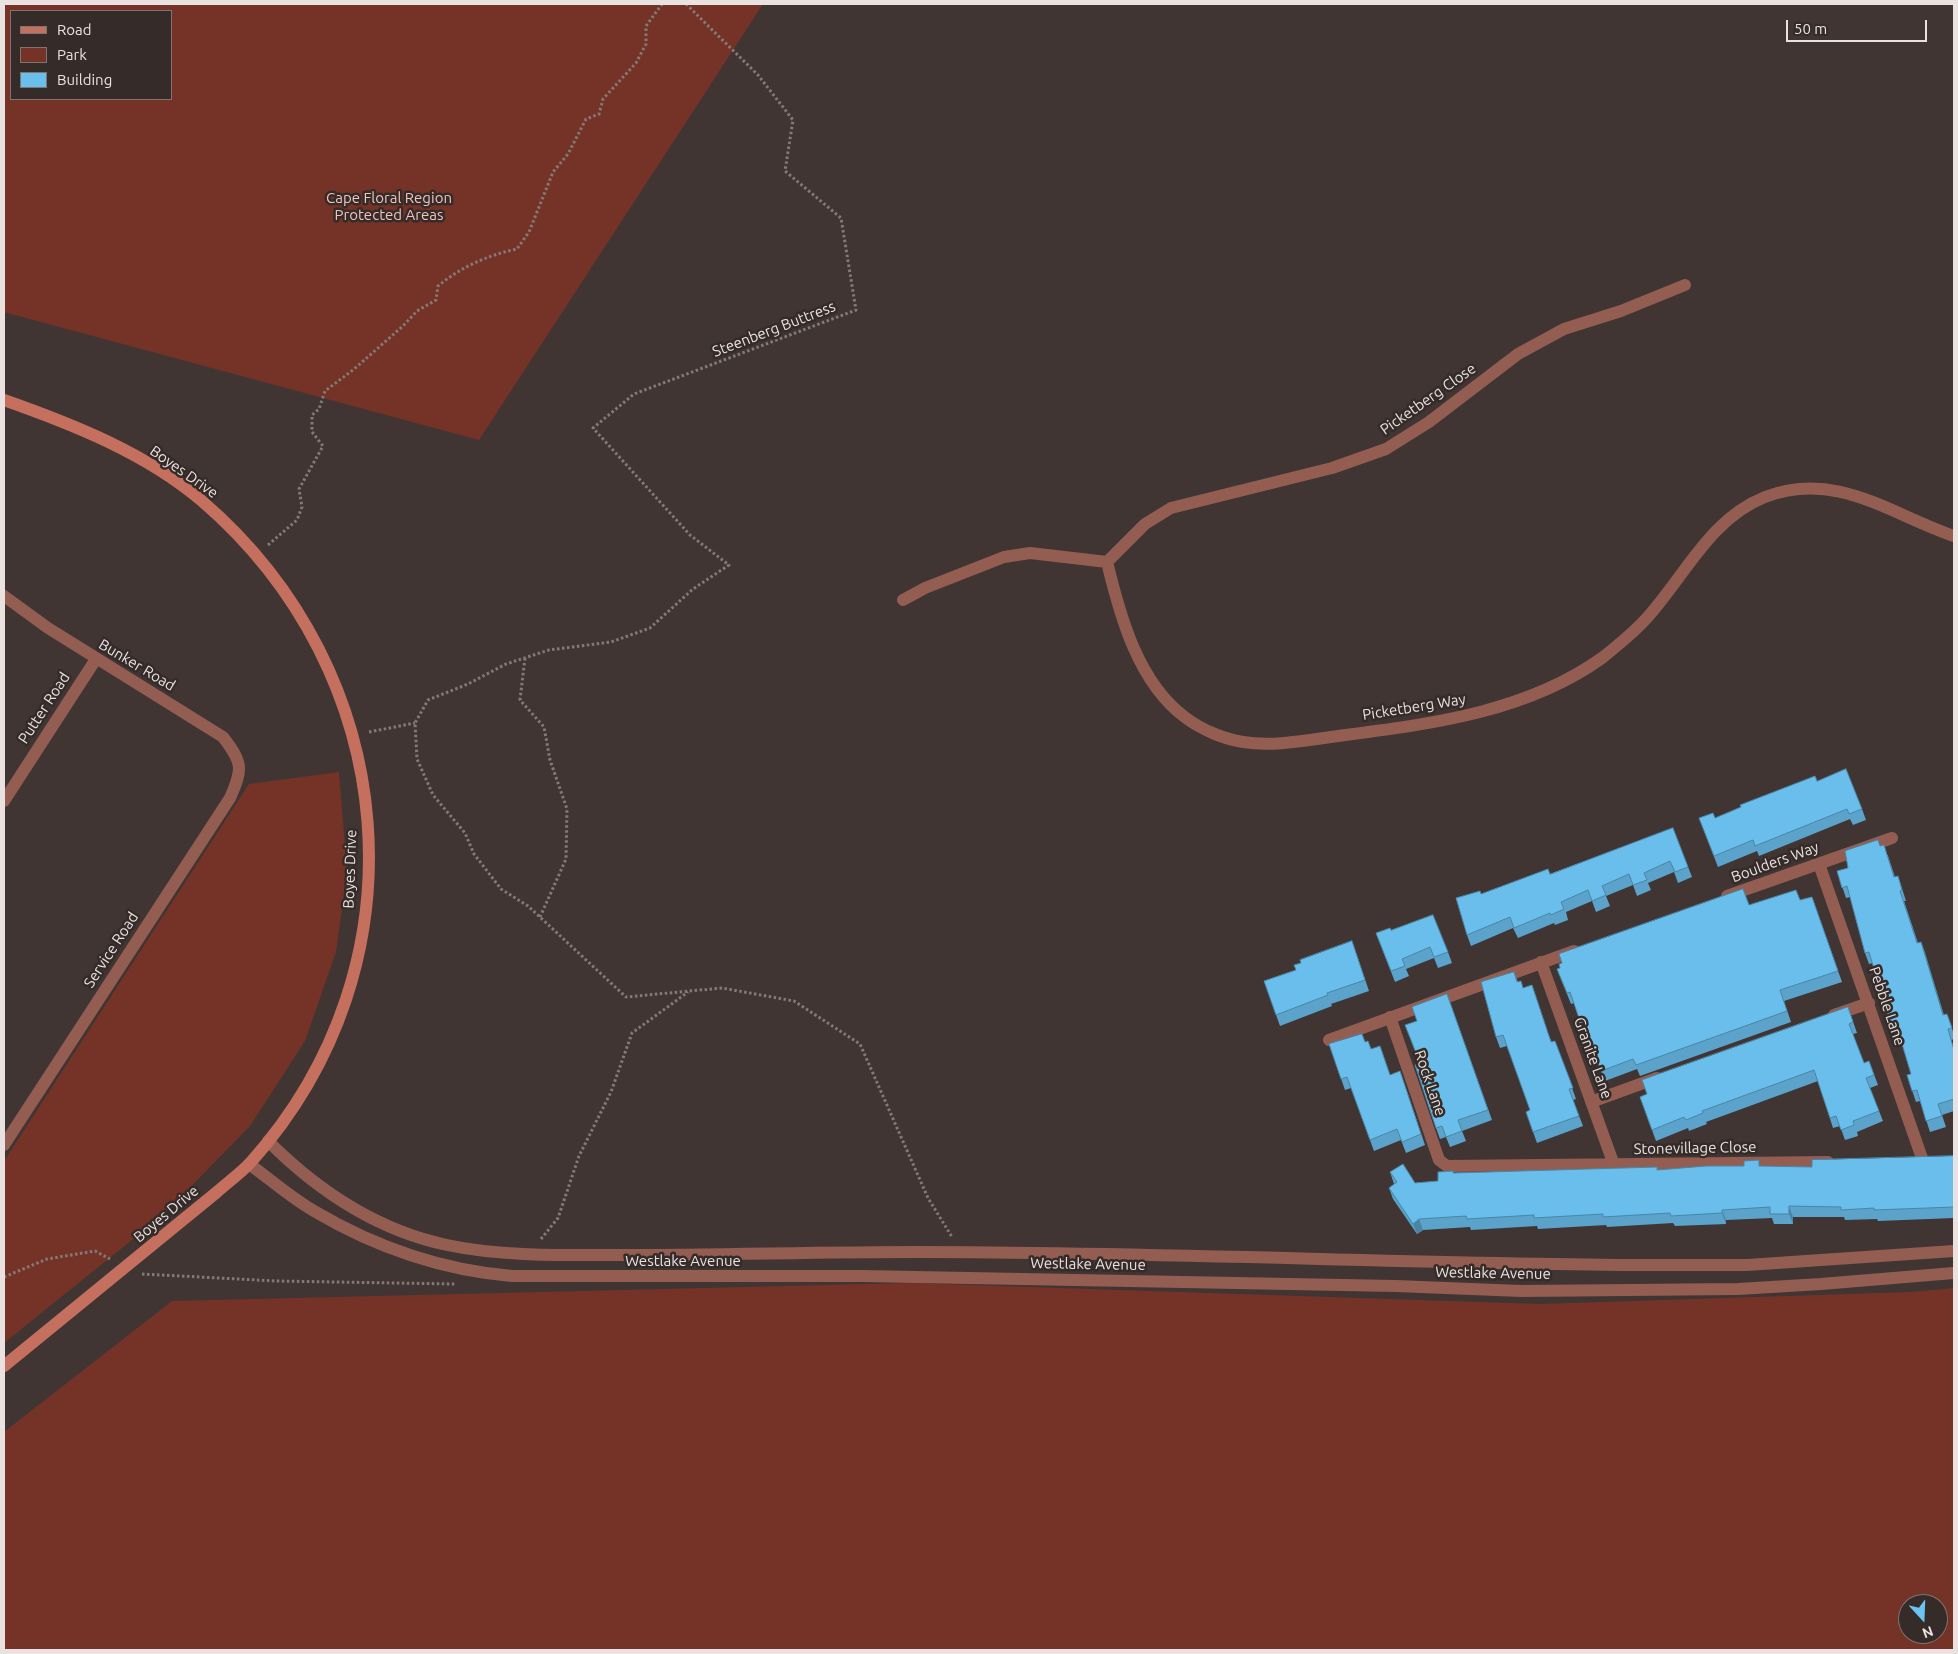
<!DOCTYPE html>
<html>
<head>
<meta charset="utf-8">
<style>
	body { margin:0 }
	#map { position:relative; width:1958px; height:1654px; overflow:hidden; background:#403533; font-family:Ubuntu,sans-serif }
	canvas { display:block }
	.frame { position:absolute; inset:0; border:5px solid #e9e2e1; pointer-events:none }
	.legend { position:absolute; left:10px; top:10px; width:162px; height:90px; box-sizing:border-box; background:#352b29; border:1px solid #7d7473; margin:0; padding:6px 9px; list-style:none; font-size:15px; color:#e9e2e1 }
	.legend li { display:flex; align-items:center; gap:10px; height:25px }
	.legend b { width:25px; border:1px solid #7d7473 }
	.north { position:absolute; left:1898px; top:1594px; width:50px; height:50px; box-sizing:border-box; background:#352b29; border:1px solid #7d7473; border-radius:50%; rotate:160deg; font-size:14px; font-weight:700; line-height:20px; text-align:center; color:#e9e2e1 }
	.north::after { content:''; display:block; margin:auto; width:18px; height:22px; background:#6bc3f2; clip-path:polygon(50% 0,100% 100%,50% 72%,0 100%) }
	.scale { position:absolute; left:1786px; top:20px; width:141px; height:22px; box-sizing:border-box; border:2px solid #e9e2e1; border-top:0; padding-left:6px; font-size:15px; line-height:18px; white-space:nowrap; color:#e9e2e1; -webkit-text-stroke:4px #352b29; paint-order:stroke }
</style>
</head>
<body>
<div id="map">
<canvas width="1958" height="1654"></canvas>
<div class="frame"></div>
<ul class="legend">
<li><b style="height:6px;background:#c56f5f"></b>Road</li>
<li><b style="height:14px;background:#753328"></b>Park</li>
<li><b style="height:14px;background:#6abeec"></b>Building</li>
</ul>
<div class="north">N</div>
<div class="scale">50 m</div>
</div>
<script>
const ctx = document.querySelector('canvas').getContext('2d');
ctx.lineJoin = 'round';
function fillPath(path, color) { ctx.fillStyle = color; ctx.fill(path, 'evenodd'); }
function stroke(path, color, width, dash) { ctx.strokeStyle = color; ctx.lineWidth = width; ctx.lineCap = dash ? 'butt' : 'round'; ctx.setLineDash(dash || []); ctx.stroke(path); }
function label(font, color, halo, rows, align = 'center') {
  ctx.font = font + ' Ubuntu,sans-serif'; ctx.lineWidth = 5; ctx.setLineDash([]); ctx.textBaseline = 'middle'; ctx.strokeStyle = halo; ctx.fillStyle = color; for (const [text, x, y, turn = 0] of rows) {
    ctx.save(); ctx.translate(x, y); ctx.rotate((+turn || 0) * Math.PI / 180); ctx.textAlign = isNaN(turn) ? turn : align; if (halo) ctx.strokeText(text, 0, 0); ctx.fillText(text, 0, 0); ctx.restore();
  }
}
const green = new Path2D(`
	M 4,4 L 763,4 L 479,440 L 4,312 ZM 171,11 L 171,99 L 11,99 L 11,11 Z
	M 339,772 L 347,872 L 336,952 L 305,1041 L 250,1126 L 163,1215 L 4,1343 L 4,1161 L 249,784 Z
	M 910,1283 L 1540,1304 L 1911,1292 L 1954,1288 L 1954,1650 L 4,1650 L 4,1432 L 172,1301 ZM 1908,1604 L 1938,1604 L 1938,1634 L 1908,1634 Z`);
const path = new Path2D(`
	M 686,4 L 758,75 L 793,120 L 785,171 L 841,218 L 856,310 L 634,394 L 593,428 L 690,535 L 729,565 L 693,589 L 650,628 L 611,642 L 549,650 L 506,664 L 468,684 L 428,700 L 415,723 L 417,759 L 433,795 L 465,833 L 474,854 L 501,889 L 528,906 L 626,997 L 722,988 L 794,1001 L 860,1044 L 928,1198 L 952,1237
	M 268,545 L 297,520 L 302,507 L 299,489 L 323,446 L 312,432 L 312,415 L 319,409 L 325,391 L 353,370 L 403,326 L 417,311 L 436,300 L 438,286 C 461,267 488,255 517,249 L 529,232 L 553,172 L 568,154 L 586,119 L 599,114 L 603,99 L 636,63 L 646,44 L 646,26 L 662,4
	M 525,658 L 520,700 L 544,727 L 550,760 L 567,809 L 566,859 L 540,917
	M 369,732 L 415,723
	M 541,1239 L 558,1218 L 579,1156 L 611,1092 L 632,1033 L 688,992
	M 142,1274 L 276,1281 L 456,1284
	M 4,1277 L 47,1259 L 95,1251 L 110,1259`);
const street = new Path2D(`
	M 1107,562 C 1120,616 1138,683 1186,718 C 1202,730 1224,739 1243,742 C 1274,747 1307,740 1338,736 C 1429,724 1525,713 1602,658 C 1617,646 1632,634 1645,620 C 1684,578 1709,519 1765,497 C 1836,470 1890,514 1954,536
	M 1107,562 L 1145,524 L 1171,508 L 1332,468 L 1386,449 L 1429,422 L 1518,354 L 1564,329 L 1621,311 L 1685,285
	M 4,596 L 48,628 L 223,737 C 243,763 243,769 230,798 L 4,1145
	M 903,600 L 925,588 L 1004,557 L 1030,553 L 1107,562
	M 4,801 L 96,659
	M 1819,864 L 1923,1161
	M 1727,896 L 1892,838
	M 1541,962 L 1614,1165
	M 1834,1015 L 1869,1003
	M 1390,1017 L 1439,1160 L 1447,1166 L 1828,1162
	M 1329,1040 L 1574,951
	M 1591,1102 L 1657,1078
	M 268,1141 C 318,1191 376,1230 447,1245 C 504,1257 564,1255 622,1255 C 720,1255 819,1252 917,1252 C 1156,1252 1394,1263 1633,1265 L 1747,1265 L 1954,1251
	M 249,1164 C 270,1179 291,1198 314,1211 C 375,1247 441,1270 512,1276 L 862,1276 L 1396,1286 L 1521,1291 L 1738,1289 L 1821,1284 L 1954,1273`);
const secondary = new Path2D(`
	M 4,400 C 72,424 146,453 202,501 C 401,672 428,964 251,1162 C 241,1173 228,1182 217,1192 L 4,1366`);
const wall = new Path2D(`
	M 1817,781 L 1862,809 L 1866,820 L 1853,825 L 1850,819 L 1759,856 L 1757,851 L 1718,867 L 1699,818 L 1715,818 Z
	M 1673,828 L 1692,877 L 1678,883 L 1674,872 L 1648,883 L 1651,890 L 1637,896 L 1633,885 L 1606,896 L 1610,906 L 1596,912 L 1592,901 L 1566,912 L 1568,920 L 1555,925 L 1554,923 L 1518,938 L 1513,928 L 1471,946 L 1467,935 L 1550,874 Z
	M 1878,840 L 1880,846 L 1888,856 L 1895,877 L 1898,876 L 1906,901 L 1904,901 L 1918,943 L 1921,942 L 1944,1015 L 1951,1025 L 1954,1035 L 1954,1039 L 1951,1040 L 1954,1049 L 1954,1111 L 1942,1115 L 1946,1127 L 1930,1132 L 1920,1101 L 1916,1102 L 1907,1075 L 1911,1074 L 1900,1035 L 1895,1037 L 1873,963 L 1869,964 L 1865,953 L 1850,897 L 1846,898 L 1837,871 L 1848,868 Z
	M 1812,897 L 1842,982 L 1784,1001 L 1791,1022 L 1640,1076 L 1637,1069 L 1605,1081 L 1598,1063 L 1593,1064 L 1578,1022 L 1580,1021 L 1574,1003 L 1571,1004 L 1557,969 L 1749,905 L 1800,900 Z
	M 1391,930 L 1448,952 L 1452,963 L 1438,968 L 1434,958 L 1406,969 L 1409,976 L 1395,982 L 1376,933 Z
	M 1352,941 L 1369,991 L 1331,1004 L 1332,1006 L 1280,1026 L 1264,981 L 1296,970 Z
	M 1514,972 L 1518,982 L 1523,987 L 1552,1042 L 1555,1041 L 1576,1099 L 1573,1100 L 1583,1126 L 1537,1143 L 1526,1112 L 1530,1110 L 1507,1046 L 1500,1048 L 1496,1037 Z
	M 1447,994 L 1492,1120 L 1462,1131 L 1466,1141 L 1450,1147 L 1446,1137 L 1440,1139 L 1436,1128 L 1420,1063 L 1417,1021 Z
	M 1848,1007 L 1857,1033 L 1853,1034 L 1864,1063 L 1869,1061 L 1878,1085 L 1870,1088 L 1883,1121 L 1857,1132 L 1858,1136 L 1845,1140 L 1840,1126 L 1833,1128 L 1818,1081 L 1706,1122 L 1707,1124 L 1689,1131 L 1688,1128 L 1656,1141 L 1640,1097 Z
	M 1365,1042 L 1371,1049 L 1390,1075 L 1400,1071 L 1425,1145 L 1406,1153 L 1401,1140 L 1374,1151 L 1351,1088 L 1345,1090 L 1329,1044 Z
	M 1954,1156 L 1954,1218 L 1878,1221 L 1877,1219 L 1845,1220 L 1844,1217 L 1793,1217 L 1793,1224 L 1774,1224 L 1772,1218 L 1726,1220 L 1726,1224 L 1675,1226 L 1673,1223 L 1607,1227 L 1606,1225 L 1538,1229 L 1537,1226 L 1471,1230 L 1470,1227 L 1423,1230 L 1417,1234 L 1393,1199 L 1389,1188 L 1394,1184 L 1390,1172 L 1415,1183 L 1438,1181 L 1453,1171 L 1454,1173 L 1657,1167 L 1658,1170 L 1761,1166 L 1812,1167 Z`);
const shadedWall = new Path2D(`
	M 1921,942 L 1925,952 L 1947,1026 L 1943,1015 Z
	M 1789,1206 L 1793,1217 L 1793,1224 L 1789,1214 Z
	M 1722,1210 L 1726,1220 L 1726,1224 L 1722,1213 Z
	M 1419,1219 L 1423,1230 L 1417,1234 L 1413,1224 Z`);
const building = new Path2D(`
	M 1846,769 L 1862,809 L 1849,814 L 1847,809 L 1755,846 L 1753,840 L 1714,856 L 1699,818 L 1713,813 L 1715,818 L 1741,807 L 1740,805 L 1815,776 L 1817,781 Z
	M 1673,828 L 1688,867 L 1675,872 L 1670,861 L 1644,873 L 1647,880 L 1633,885 L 1629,874 L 1602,886 L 1606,895 L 1592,901 L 1588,890 L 1561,902 L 1564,909 L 1551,915 L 1550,913 L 1514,928 L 1510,917 L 1467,935 L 1456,898 L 1480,891 L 1481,894 L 1548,869 L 1550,874 Z
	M 1878,840 L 1880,846 L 1884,845 L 1894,877 L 1898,876 L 1902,890 L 1900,891 L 1917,943 L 1921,942 L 1943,1015 L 1947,1014 L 1952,1028 L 1948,1029 L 1954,1050 L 1954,1099 L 1938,1104 L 1942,1116 L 1926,1121 L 1917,1090 L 1912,1091 L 1907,1075 L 1911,1074 L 1896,1024 L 1891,1026 L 1869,952 L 1865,953 L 1847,886 L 1842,888 L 1837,871 L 1848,868 L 1845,851 Z
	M 1743,889 L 1749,905 L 1796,890 L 1800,900 L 1812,897 L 1838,971 L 1780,990 L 1787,1011 L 1636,1065 L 1633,1059 L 1601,1071 L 1594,1052 L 1589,1054 L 1578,1022 L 1580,1021 L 1570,992 L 1567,993 L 1557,969 L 1560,968 L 1559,964 L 1562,963 L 1559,954 Z
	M 1433,915 L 1448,952 L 1434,957 L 1430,947 L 1402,959 L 1405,966 L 1391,971 L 1376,933 L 1390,928 L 1391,930 Z
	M 1352,941 L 1365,980 L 1327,993 L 1328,995 L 1276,1015 L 1264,981 L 1296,970 L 1294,965 L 1301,963 L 1300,960 Z
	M 1514,972 L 1517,982 L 1521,981 L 1523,988 L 1532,985 L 1551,1042 L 1555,1041 L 1573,1088 L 1569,1089 L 1579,1116 L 1533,1132 L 1526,1112 L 1530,1110 L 1503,1035 L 1496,1037 L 1481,982 Z
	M 1447,994 L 1488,1110 L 1458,1120 L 1462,1131 L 1446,1137 L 1442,1126 L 1436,1128 L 1415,1065 L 1420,1063 L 1405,1025 L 1417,1021 L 1412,1007 Z
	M 1848,1007 L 1853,1022 L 1849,1024 L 1864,1063 L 1869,1061 L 1874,1075 L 1866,1078 L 1879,1111 L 1853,1121 L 1854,1125 L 1841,1130 L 1836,1116 L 1830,1118 L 1814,1070 L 1702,1111 L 1703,1113 L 1686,1120 L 1684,1117 L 1652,1130 L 1640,1097 L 1647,1094 L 1642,1080 Z
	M 1362,1034 L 1365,1042 L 1368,1041 L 1371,1049 L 1380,1046 L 1390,1075 L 1400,1071 L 1421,1134 L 1402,1142 L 1397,1129 L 1370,1140 L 1347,1077 L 1341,1079 L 1329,1044 Z
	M 1954,1156 L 1954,1207 L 1874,1210 L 1874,1208 L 1841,1210 L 1841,1207 L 1789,1206 L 1789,1214 L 1770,1214 L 1770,1207 L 1722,1210 L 1722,1213 L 1671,1216 L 1670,1213 L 1603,1217 L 1603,1214 L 1534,1218 L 1534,1215 L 1467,1219 L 1466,1216 L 1419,1219 L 1413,1224 L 1389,1188 L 1397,1182 L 1390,1172 L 1403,1164 L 1415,1183 L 1438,1181 L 1438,1172 L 1453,1171 L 1453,1173 L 1657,1167 L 1657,1170 L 1706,1166 L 1744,1166 L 1744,1161 L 1759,1160 L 1759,1166 L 1812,1167 L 1812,1160 Z`);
const parkNames = [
	["Cape Floral Region",389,198],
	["Protected Areas",389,215]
];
const streetNames = [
	["Steenberg Buttress",774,329,-21],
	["Picketberg Close",1428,399,-35],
	["Boyes Drive",184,472,35],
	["Bunker Road",137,665,31],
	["Picketberg Way",1414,707,-9],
	["Putter Road",44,708,-57],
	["Boulders Way",1775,862,-20],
	["Boyes Drive",350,869,-88],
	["Service Road",111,950,-57],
	["Pebble Lane",1887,1006,71],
	["Granite Lane",1593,1058,70],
	["Rock Lane",1430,1083,71],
	["Stonevillage Close",1695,1148,-1],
	["Boyes Drive",166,1214,-40],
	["Westlake Avenue",683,1261],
	["Westlake Avenue",1088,1264,1],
	["Westlake Avenue",1493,1273,1]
];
fillPath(green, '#753328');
stroke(path, '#837a78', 3, [2.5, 2.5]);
stroke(street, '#935d52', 12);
stroke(secondary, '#c56f5f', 12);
fillPath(wall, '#5ba3cb');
fillPath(shadedWall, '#4a85a5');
fillPath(building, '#6abeec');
stroke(building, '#4a85a5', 1);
label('15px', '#f2c4bb', '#352b29', parkNames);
label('15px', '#e9e2e1', '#352b29', streetNames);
</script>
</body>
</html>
